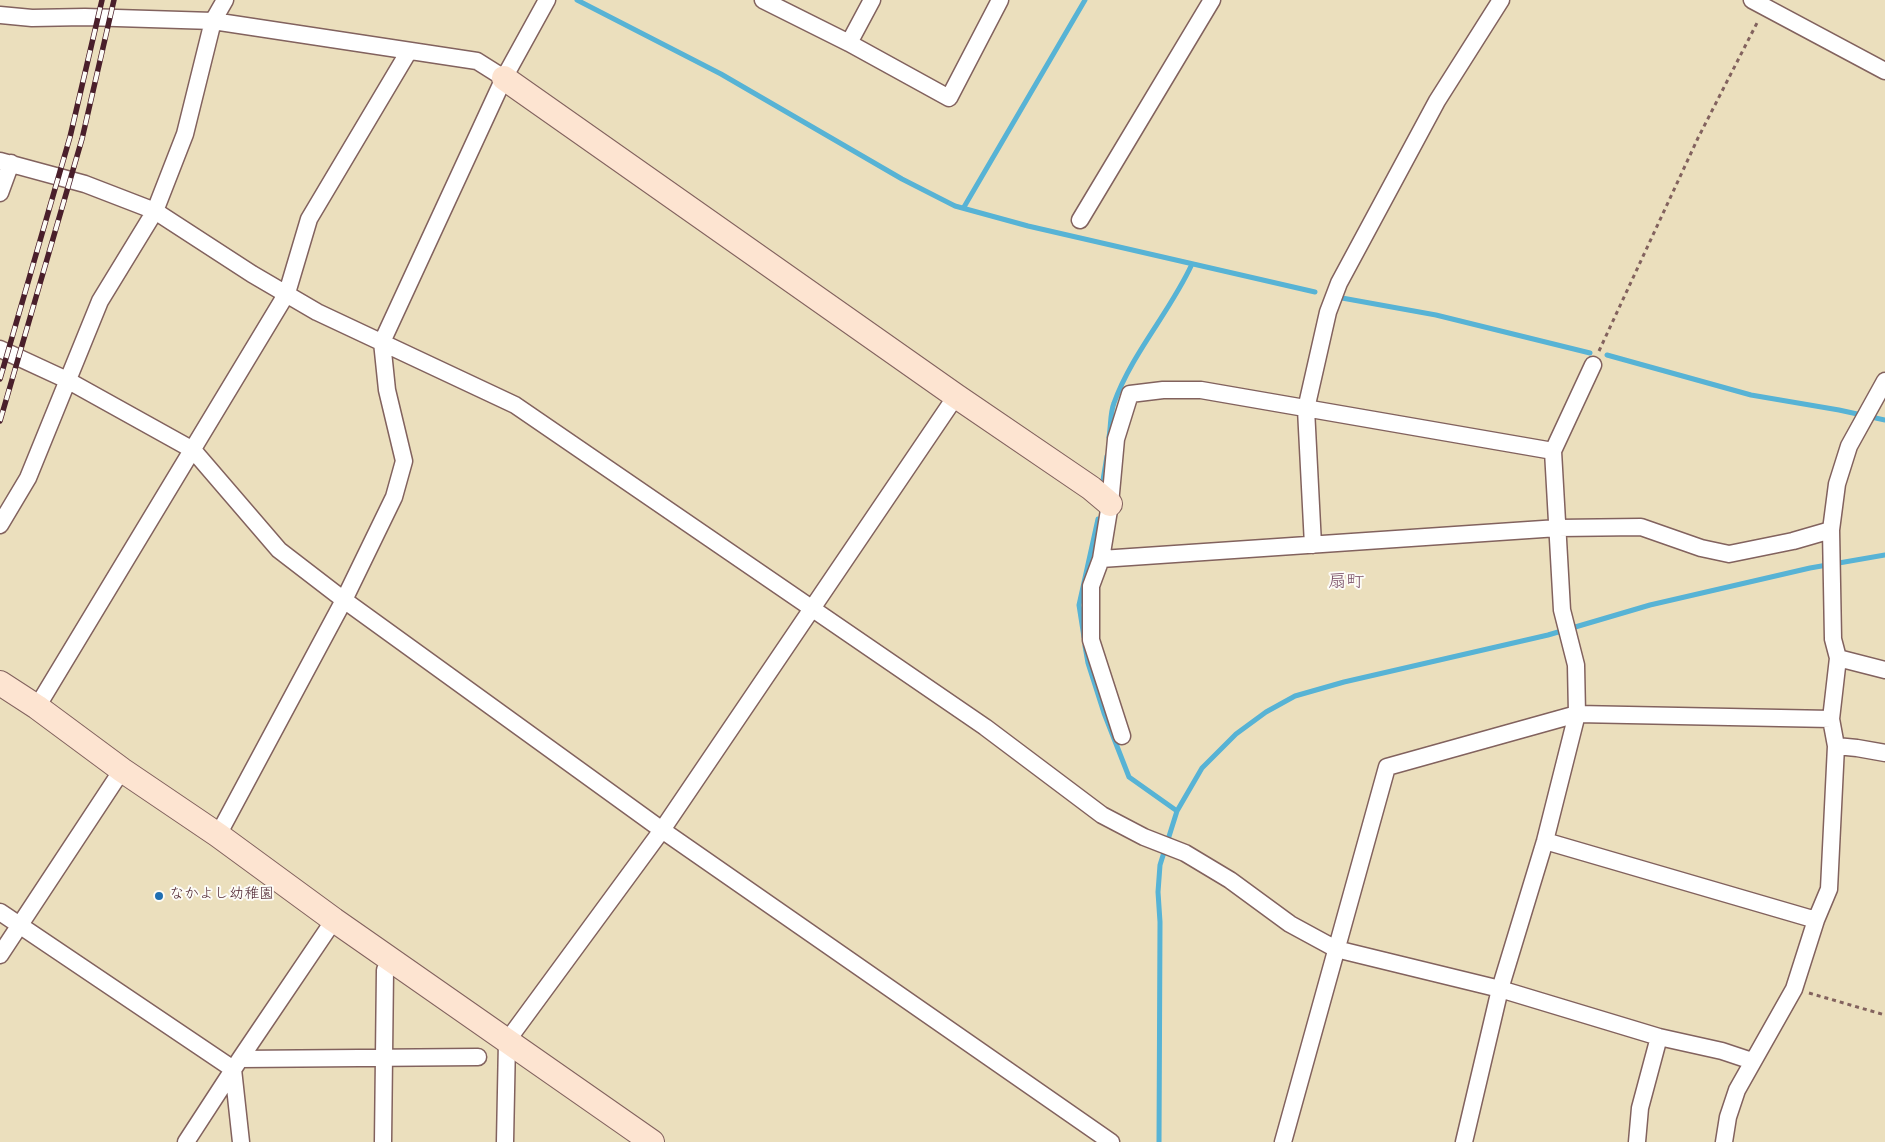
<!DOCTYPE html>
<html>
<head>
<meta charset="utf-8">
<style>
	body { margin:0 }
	canvas { display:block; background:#ebdfbd }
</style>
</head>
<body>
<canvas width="1885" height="1142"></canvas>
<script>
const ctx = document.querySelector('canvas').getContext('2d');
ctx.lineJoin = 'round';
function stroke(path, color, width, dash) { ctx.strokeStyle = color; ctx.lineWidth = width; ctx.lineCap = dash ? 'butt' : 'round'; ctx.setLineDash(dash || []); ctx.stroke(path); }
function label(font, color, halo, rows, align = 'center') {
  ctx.font = font + ' "Gochi Hand","Klee One",sans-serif'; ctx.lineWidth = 4; ctx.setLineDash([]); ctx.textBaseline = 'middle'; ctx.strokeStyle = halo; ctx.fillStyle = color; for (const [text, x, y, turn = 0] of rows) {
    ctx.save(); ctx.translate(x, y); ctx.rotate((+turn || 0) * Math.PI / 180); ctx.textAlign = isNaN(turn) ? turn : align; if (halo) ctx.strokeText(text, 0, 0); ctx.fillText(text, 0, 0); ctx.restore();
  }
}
const stream = new Path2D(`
	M 577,0 L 721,74 L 902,179 L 955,206 L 1028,226 L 1315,292
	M 964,207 L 1085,0
	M 1342,298 L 1436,315 L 1590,353
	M 1607,355 L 1751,395 L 1839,410 L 1885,420
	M 1109,437 C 1111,426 1110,413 1114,403 C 1132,353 1170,312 1192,264
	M 1103,480 L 1107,456
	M 1084,637 L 1079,605 L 1098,519
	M 1085,646 L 1088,663 L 1104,713 L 1129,777 L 1177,811
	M 1159,1142 L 1160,922 L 1158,892 L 1160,865 L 1177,811 L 1202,768 L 1236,734 L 1266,712 L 1295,696 L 1344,682 L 1548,635 L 1650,605 L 1810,568 L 1885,555`);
const path = new Path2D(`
	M 1599,351 L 1698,138 L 1758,21
	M 1809,993 L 1885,1015`);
const street = new Path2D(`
	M 763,0 L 849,43 L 949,98 L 1000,0
	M 1752,0 L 1885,71
	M 0,15 L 32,18 L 85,17 L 213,21 L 477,61 L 504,78
	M 849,43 L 872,0
	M 0,161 L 85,184 L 155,211 L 252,274 L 317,312 L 515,405 L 985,727 L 1102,815 L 1144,837 L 1185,853 L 1230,880 L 1290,924 L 1336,949 L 1500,989 L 1659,1037 L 1722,1051 L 1752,1061
	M 0,193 L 11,163
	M 1080,220 L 1212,0
	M 0,349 L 67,380 L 193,450 L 279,550 L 344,600 L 662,830 L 1111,1142
	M 0,525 L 28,478 L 100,301 L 155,211 L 185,134 L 213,21 L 225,0
	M 1313,545 L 1306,409 L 1328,312 L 1339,283 L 1437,101 L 1501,0
	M 1101,559 L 1558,528 L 1641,527 L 1701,548 L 1729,554 L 1793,541 L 1831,530
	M 1838,658 L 1885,670
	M 37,707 L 287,293 L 309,219 L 409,51
	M 1122,736 L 1091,640 L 1091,586 L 1101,559 L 1110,504 L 1116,439 L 1130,394 L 1163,390 L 1201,390 L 1553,451
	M 1836,746 L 1857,748 L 1885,753
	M 218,835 L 344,600 L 394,497 L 404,461 L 387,390 L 382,342 L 504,78 L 547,0
	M 1545,841 L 1816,920
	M 0,912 L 233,1069 L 241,1142
	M 0,955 L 122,770
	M 240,1059 L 478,1057
	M 186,1142 L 240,1059 L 334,920
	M 383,1142 L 385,970 L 392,961
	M 505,1142 L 507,1041 L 662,830 L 956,396
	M 1283,1142 L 1387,767 L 1577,714 L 1831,719
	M 1464,1142 L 1500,989 L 1545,841 L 1577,714 L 1576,665 L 1562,610 L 1553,451 L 1593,365
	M 1637,1142 L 1640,1108 L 1659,1037
	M 1724,1142 L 1728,1117 L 1737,1090 L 1794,989 L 1816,920 L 1829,889 L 1836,746 L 1831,719 L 1838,658 L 1833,639 L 1831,530 L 1837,484 L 1849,446 L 1885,381`);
const secondary = new Path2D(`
	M 504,78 L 956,396 L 1091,488 L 1110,504
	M 0,683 L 37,707 L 122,770 L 218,835 L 334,920 L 652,1142`);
const rail = new Path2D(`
	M 0,379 L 70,137 L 102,0
	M 0,421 L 82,139 L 114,0`);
const markers = [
	[159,896,5,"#1f6fb2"]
];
const poiNames = [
	["なかよし幼稚園",169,896]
];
const quarterNames = [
	["扇町",1346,584]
];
stroke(stream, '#57b3d5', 5);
stroke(street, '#82625e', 19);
stroke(secondary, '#82625e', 26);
stroke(path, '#82625e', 3, [4, 4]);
stroke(street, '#fff', 16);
stroke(secondary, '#fde4d1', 24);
stroke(rail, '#4a1f2b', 5.5);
stroke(rail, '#fdfcf7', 4, [11]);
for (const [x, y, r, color] of markers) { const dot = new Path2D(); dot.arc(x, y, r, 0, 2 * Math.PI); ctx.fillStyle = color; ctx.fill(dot); stroke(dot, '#fdfcf7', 2); }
label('15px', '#4a1f2b', '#fdfcf7', poiNames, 'left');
label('18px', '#774c64', '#fdfcf7', quarterNames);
</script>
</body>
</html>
